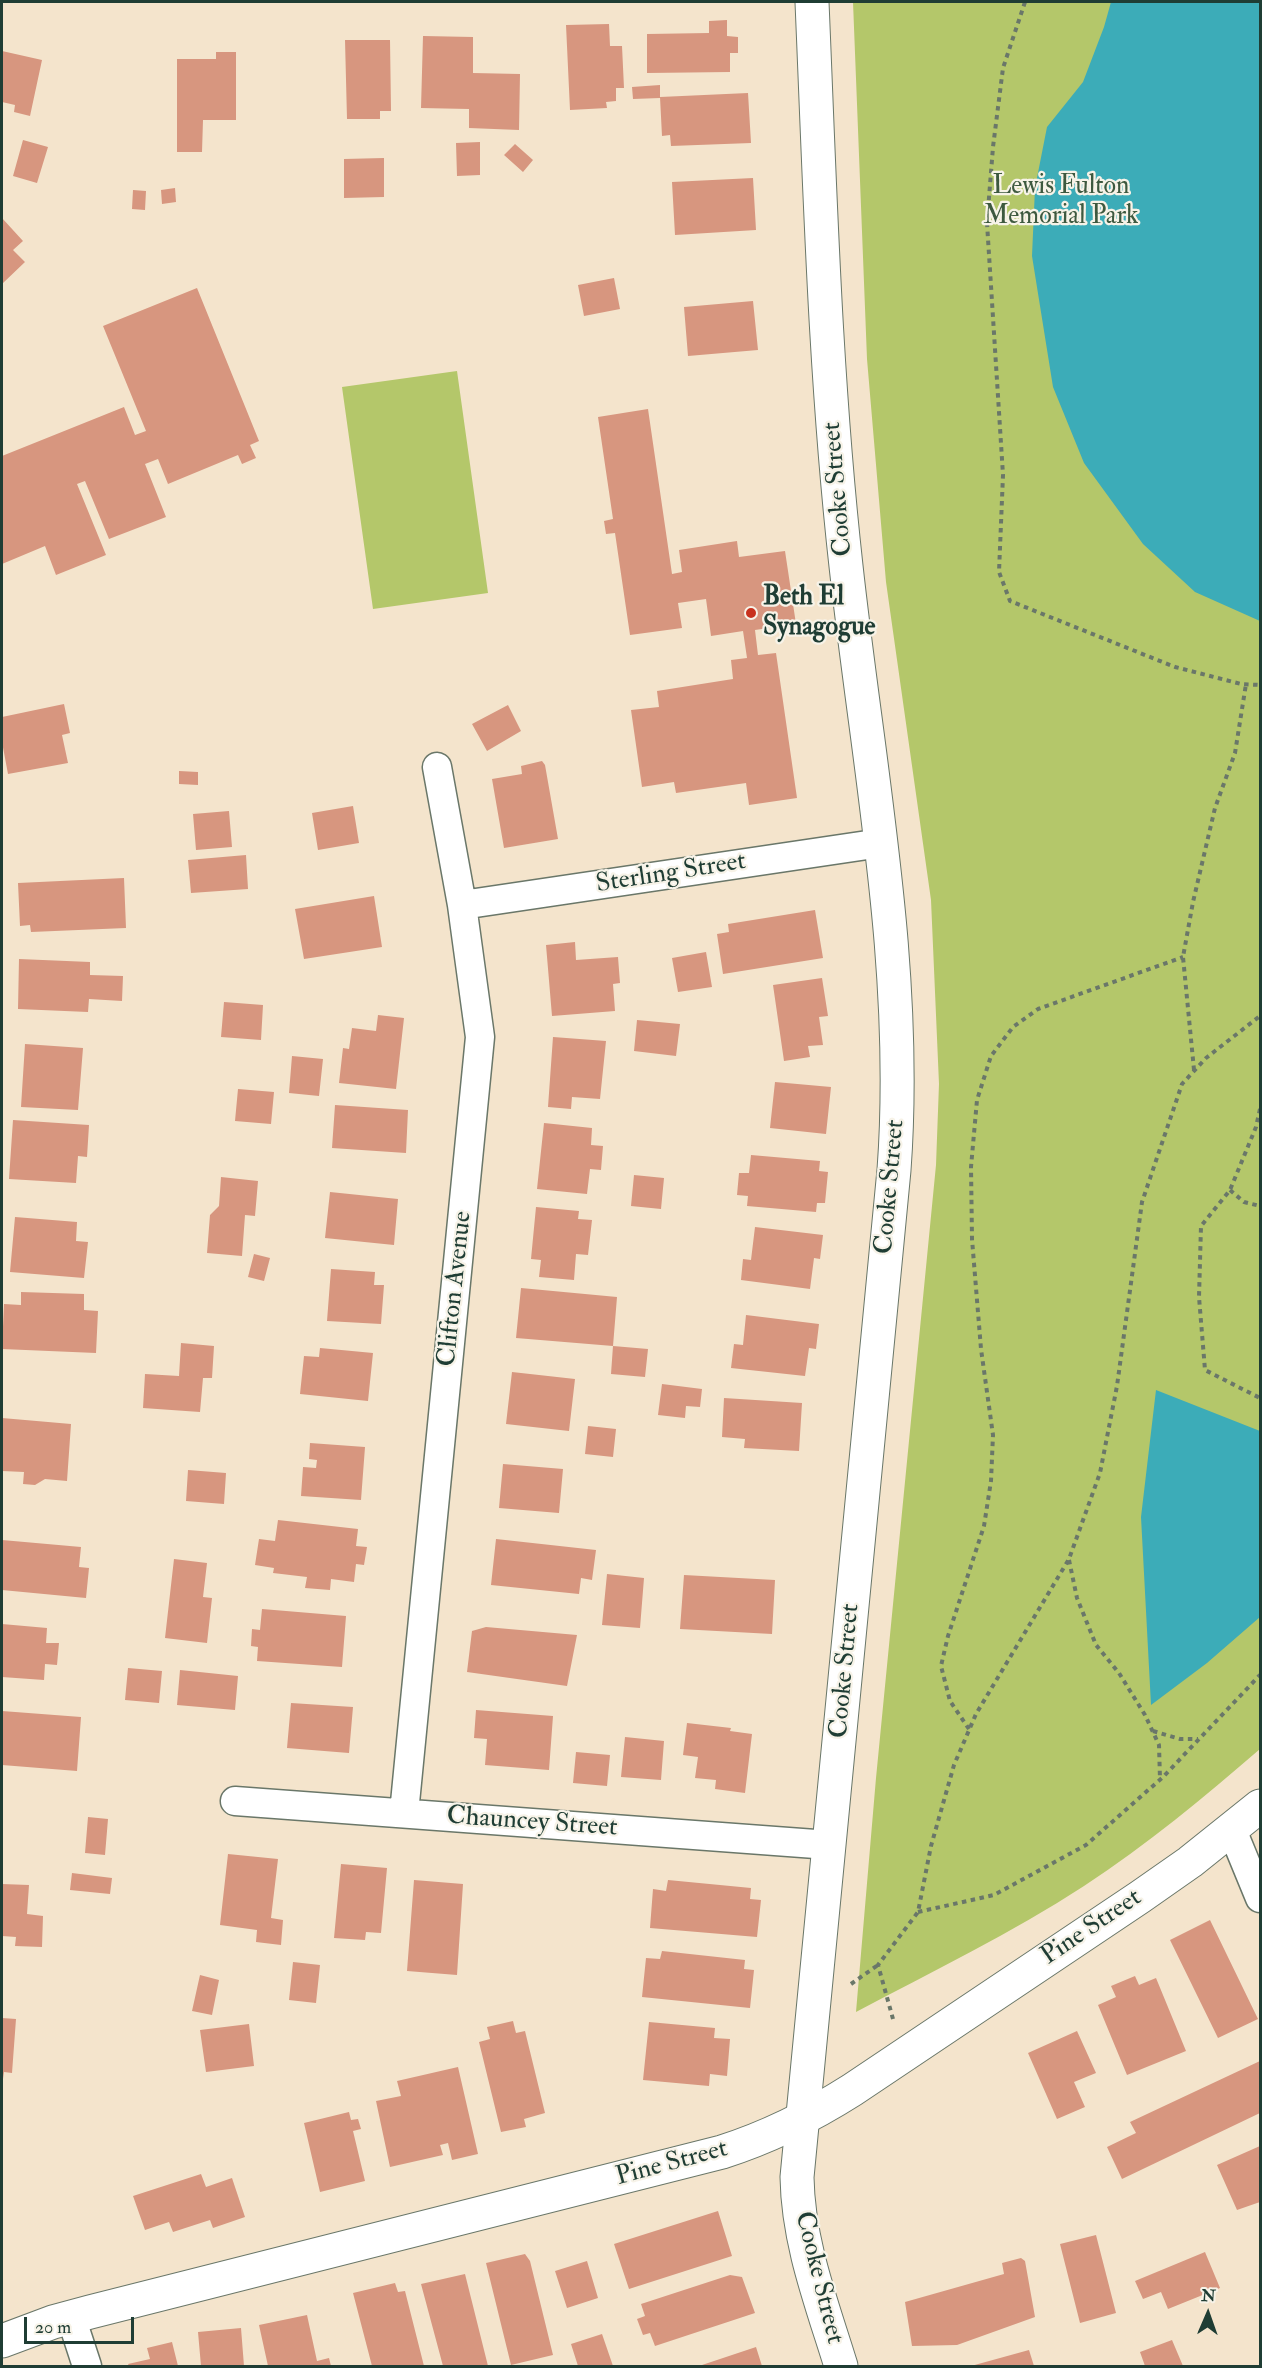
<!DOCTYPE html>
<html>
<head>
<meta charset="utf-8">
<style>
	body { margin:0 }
	#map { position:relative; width:1262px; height:2368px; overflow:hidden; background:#f4e4cc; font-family:"IM FELL Double Pica",serif }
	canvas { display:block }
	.frame { position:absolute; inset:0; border:3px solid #1f3d34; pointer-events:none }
	.north { position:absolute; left:1178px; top:2284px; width:60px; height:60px; -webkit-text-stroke:4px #f7f3e8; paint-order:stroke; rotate:2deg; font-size:16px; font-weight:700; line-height:24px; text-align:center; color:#1f3d34 }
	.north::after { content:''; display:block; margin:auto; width:21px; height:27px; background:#1f3d34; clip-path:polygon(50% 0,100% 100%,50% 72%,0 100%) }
	.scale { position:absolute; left:24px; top:2317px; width:110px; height:27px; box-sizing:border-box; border:3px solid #1f3d34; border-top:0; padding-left:8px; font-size:18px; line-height:21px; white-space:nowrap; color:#1f3d34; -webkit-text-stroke:4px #f7f3e8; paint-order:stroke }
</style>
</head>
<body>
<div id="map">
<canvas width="1262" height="2368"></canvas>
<div class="frame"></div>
<div class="north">N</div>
<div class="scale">20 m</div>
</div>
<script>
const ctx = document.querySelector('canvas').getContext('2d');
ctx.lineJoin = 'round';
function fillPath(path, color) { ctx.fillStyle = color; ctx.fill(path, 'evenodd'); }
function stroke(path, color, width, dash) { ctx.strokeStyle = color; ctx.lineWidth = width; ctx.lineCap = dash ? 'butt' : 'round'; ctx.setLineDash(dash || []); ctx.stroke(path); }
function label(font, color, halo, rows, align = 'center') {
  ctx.font = font + ' "IM FELL Double Pica",serif'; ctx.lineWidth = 4.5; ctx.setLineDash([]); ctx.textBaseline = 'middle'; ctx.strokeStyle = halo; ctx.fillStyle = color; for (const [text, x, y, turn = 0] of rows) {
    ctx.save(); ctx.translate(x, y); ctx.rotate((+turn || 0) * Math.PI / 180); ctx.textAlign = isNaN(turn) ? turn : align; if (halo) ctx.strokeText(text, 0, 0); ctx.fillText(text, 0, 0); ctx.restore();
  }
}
const green = new Path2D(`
	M 853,2 L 1260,2 L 1260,1749 C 1204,1797 1147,1845 1084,1886 C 1012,1933 933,1971 856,2012 L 876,1778 L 936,1165 L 939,1084 L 931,900 L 886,582 L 867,359 Z
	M 457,371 L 488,593 L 373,609 L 342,387 Z`);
const water = new Path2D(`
	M 1111,2 L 1260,2 L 1260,621 L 1195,592 L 1143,544 L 1084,463 L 1053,387 L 1032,256 L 1035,188 L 1047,127 L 1083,82 L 1104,27 Z
	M 1156,1390 L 1260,1431 L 1260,1617 L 1207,1663 L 1151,1705 L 1141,1517 Z`);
const building = new Path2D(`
	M 727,20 L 727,36 L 738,37 L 738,53 L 730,53 L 730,72 L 647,73 L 647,34 L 709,33 L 709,21 Z
	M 609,24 L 610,46 L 622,46 L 624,88 L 616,88 L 616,101 L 606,102 L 607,108 L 570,110 L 566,25 Z
	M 423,36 L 473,37 L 473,73 L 520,74 L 519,130 L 469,128 L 469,109 L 421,108 Z
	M 345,40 L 390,40 L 391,111 L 380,111 L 380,119 L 347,119 Z
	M 2,51 L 42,60 L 30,116 L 14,112 L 15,105 L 2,102 Z
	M 216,52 L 236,52 L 236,120 L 203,120 L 202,152 L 177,152 L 177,59 L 216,59 Z
	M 660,85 L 660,98 L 633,99 L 632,87 Z
	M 748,93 L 751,143 L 671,146 L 670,135 L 662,136 L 660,97 Z
	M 23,140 L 48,147 L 37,183 L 13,176 Z
	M 480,142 L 480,175 L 457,176 L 456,143 Z
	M 515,144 L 533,160 L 523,172 L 504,155 Z
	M 384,158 L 384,197 L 344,198 L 344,159 Z
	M 753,178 L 756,230 L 675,235 L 672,182 Z
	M 175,188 L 176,202 L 162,204 L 161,190 Z
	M 133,190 L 146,191 L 145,210 L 132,209 Z
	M 2,218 L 23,241 L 13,250 L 25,262 L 2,284 Z
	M 614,278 L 620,309 L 584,316 L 578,285 Z
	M 197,288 L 259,441 L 250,445 L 256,458 L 242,464 L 238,455 L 168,484 L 158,459 L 145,464 L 166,517 L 109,539 L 85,481 L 77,484 L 106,555 L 56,575 L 45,546 L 2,564 L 2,456 L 124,407 L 135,435 L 146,431 L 103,326 Z
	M 753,301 L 758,350 L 688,356 L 684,307 Z
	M 648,409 L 672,574 L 682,572 L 679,550 L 737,541 L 739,557 L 785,551 L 796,624 L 755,630 L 758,655 L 776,653 L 797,798 L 749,805 L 746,783 L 676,793 L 674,782 L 642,787 L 631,710 L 659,707 L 657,691 L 733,679 L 731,660 L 747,658 L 743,631 L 711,636 L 706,599 L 678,603 L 682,628 L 630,635 L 615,533 L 606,534 L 604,521 L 613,519 L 598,417 Z
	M 64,704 L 70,733 L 62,735 L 68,763 L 8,774 L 2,742 L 2,717 Z
	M 508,705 L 521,731 L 487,751 L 472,724 Z
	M 542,761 L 545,765 L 558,839 L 504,848 L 492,779 L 522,774 L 521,766 Z
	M 179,771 L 198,772 L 198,785 L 179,784 Z
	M 353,806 L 359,843 L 318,850 L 312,813 Z
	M 229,811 L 232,847 L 196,850 L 193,814 Z
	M 246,855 L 248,889 L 191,893 L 188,860 Z
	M 124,878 L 126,928 L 31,932 L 30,925 L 20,926 L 18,883 Z
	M 374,896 L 382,947 L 304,959 L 295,909 Z
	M 815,910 L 823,958 L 723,974 L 717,934 L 729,932 L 728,924 Z
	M 575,942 L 576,960 L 618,957 L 620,983 L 613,984 L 615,1011 L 552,1016 L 546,945 Z
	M 706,952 L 712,987 L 678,992 L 672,958 Z
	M 19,959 L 90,962 L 90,975 L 123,976 L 122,1001 L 89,999 L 88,1012 L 18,1009 Z
	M 822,978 L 828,1016 L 819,1017 L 823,1045 L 808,1046 L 810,1057 L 784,1061 L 773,985 Z
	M 224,1002 L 263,1005 L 261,1040 L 221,1037 Z
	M 378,1015 L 404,1018 L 396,1089 L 339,1083 L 343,1048 L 349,1049 L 352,1028 L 376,1031 Z
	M 637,1020 L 680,1024 L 676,1056 L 634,1051 Z
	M 553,1037 L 606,1041 L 600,1099 L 572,1097 L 571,1109 L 548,1107 Z
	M 25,1044 L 83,1048 L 78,1110 L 21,1107 Z
	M 292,1056 L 323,1059 L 319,1096 L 289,1093 Z
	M 775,1082 L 831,1087 L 826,1134 L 770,1128 Z
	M 238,1089 L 274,1092 L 271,1124 L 235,1121 Z
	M 335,1105 L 408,1110 L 406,1153 L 332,1148 Z
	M 13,1120 L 89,1125 L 87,1157 L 78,1156 L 76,1183 L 9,1179 Z
	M 544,1123 L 592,1128 L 591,1145 L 603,1146 L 601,1170 L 590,1169 L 587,1194 L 537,1189 Z
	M 751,1155 L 820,1161 L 819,1171 L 828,1172 L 825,1203 L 817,1203 L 816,1212 L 747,1206 L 748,1196 L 737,1195 L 739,1173 L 749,1173 Z
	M 634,1175 L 664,1178 L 661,1209 L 631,1206 Z
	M 221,1177 L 258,1181 L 255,1216 L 245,1215 L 242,1256 L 207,1253 L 210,1215 L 219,1206 Z
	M 330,1192 L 398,1199 L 394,1245 L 325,1238 Z
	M 536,1207 L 579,1211 L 578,1219 L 592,1220 L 588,1255 L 576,1254 L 574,1280 L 539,1277 L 541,1260 L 531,1259 Z
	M 15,1217 L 77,1222 L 76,1241 L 88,1242 L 84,1278 L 10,1272 Z
	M 755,1227 L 823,1235 L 820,1259 L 814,1258 L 810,1289 L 741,1280 L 743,1259 L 751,1260 Z
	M 254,1254 L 270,1258 L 264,1281 L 248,1277 Z
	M 331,1269 L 375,1272 L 374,1285 L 384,1285 L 381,1324 L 327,1321 Z
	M 521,1288 L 617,1297 L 613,1346 L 516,1338 Z
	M 21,1292 L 84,1294 L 84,1310 L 98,1311 L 96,1353 L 2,1349 L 4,1304 L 21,1305 Z
	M 746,1315 L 819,1324 L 816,1349 L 809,1348 L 805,1376 L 731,1368 L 734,1344 L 743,1345 Z
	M 181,1343 L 214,1346 L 212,1378 L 203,1378 L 200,1412 L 143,1408 L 145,1374 L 179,1376 Z
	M 613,1346 L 648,1349 L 645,1377 L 611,1374 Z
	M 320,1348 L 373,1353 L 368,1401 L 300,1394 L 304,1356 L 319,1357 Z
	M 512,1372 L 575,1379 L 569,1431 L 506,1424 Z
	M 662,1384 L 702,1389 L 700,1407 L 686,1406 L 685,1418 L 658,1415 Z
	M 724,1398 L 802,1403 L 799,1451 L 744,1448 L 745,1439 L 722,1437 Z
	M 2,1418 L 71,1424 L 67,1481 L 45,1479 L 35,1485 L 23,1484 L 24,1472 L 2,1471 Z
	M 588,1426 L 616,1429 L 613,1457 L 585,1454 Z
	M 310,1443 L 365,1447 L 361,1500 L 301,1496 L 303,1467 L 316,1468 L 317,1460 L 309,1459 Z
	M 503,1464 L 563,1469 L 559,1513 L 499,1508 Z
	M 188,1470 L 226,1473 L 224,1504 L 186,1501 Z
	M 278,1520 L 358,1529 L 356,1546 L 367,1547 L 364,1565 L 356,1564 L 354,1582 L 331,1579 L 330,1590 L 305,1588 L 307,1577 L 273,1573 L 274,1568 L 255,1565 L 259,1539 L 275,1541 Z
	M 496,1539 L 596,1550 L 592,1580 L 581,1578 L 579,1594 L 491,1585 Z
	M 2,1540 L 81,1547 L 79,1567 L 89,1568 L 86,1598 L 2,1590 Z
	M 174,1559 L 207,1563 L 203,1597 L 212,1598 L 207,1643 L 165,1638 Z
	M 607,1574 L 644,1578 L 640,1628 L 602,1625 Z
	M 684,1575 L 775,1580 L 772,1634 L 680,1629 Z
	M 262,1609 L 346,1616 L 342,1667 L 257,1661 L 258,1647 L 251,1646 L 252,1629 L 260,1630 Z
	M 2,1624 L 47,1628 L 46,1643 L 59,1643 L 57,1665 L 45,1664 L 44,1680 L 2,1677 Z
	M 486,1627 L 577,1635 L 567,1686 L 467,1672 L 472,1631 Z
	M 128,1668 L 162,1671 L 159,1703 L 125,1700 Z
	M 180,1670 L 238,1676 L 235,1710 L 177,1705 Z
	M 291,1703 L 353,1707 L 349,1753 L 287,1748 Z
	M 476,1710 L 553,1716 L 549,1770 L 485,1765 L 487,1739 L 474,1738 Z
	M 2,1711 L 81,1717 L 77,1771 L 2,1765 Z
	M 687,1723 L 731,1728 L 730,1731 L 752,1734 L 745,1793 L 715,1789 L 716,1780 L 695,1778 L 698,1757 L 683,1755 Z
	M 625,1737 L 664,1741 L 661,1780 L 621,1777 Z
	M 576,1752 L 610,1755 L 607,1786 L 573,1783 Z
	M 88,1817 L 108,1819 L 105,1855 L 85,1853 Z
	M 228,1854 L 278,1859 L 271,1918 L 283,1920 L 281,1945 L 256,1942 L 257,1930 L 220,1925 Z
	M 341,1864 L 387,1868 L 381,1933 L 366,1932 L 365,1940 L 334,1938 Z
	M 72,1873 L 112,1878 L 110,1894 L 70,1890 Z
	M 414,1880 L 463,1884 L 457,1975 L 407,1971 Z
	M 668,1880 L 751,1888 L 750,1899 L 761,1900 L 757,1937 L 650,1928 L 653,1889 L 666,1891 Z
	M 2,1884 L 29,1885 L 27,1914 L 43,1916 L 42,1947 L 15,1946 L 16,1937 L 2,1936 Z
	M 1210,1920 L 1258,2019 L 1218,2038 L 1170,1940 Z
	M 662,1951 L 745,1960 L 744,1969 L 754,1970 L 750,2008 L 642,1997 L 646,1958 L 660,1959 Z
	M 293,1962 L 320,1965 L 316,2003 L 289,2000 Z
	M 200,1975 L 219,1980 L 212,2015 L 192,2011 Z
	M 1135,1976 L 1139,1985 L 1156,1978 L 1186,2051 L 1127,2075 L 1098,2005 L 1116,1997 L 1111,1986 Z
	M 2,2018 L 16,2019 L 12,2073 L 4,2072 L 3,2079 L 2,2079 Z
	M 513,2021 L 516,2033 L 525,2031 L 545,2113 L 524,2119 L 526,2127 L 501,2132 L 479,2042 L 490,2039 L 487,2027 Z
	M 649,2022 L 715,2028 L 714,2038 L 730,2039 L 727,2076 L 710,2074 L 709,2086 L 643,2080 Z
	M 249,2024 L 254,2066 L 206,2072 L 200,2030 Z
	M 1077,2031 L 1096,2073 L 1074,2082 L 1085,2107 L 1057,2119 L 1028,2053 Z
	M 1260,2061 L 1260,2113 L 1122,2179 L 1107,2147 L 1136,2133 L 1130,2122 Z
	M 458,2067 L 478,2154 L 452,2160 L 448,2143 L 440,2145 L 443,2155 L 390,2167 L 376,2101 L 401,2096 L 397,2081 Z
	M 349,2112 L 351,2120 L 358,2119 L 361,2129 L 353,2131 L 365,2181 L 320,2192 L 304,2123 Z
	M 1260,2146 L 1260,2202 L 1237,2210 L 1217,2165 Z
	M 201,2174 L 206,2187 L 232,2178 L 245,2217 L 213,2228 L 210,2220 L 173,2232 L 169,2222 L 145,2230 L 133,2196 Z
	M 718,2211 L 732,2256 L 629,2289 L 614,2244 Z
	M 1096,2235 L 1116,2313 L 1080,2323 L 1060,2244 Z
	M 1205,2252 L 1220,2288 L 1168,2309 L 1161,2292 L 1143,2299 L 1135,2281 Z
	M 525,2254 L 530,2261 L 553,2355 L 511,2365 L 486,2263 Z
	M 1021,2258 L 1025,2261 L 1035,2317 L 957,2345 L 912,2346 L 905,2302 L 1004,2274 L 1002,2263 Z
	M 587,2261 L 598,2298 L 567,2308 L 555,2271 Z
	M 465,2274 L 488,2366 L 443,2366 L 421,2284 Z
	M 730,2275 L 742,2277 L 755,2313 L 655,2346 L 650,2333 L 643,2335 L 637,2319 L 645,2316 L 641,2304 Z
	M 395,2283 L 398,2292 L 405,2291 L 424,2366 L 372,2366 L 353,2293 Z
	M 307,2315 L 317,2361 L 329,2358 L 331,2366 L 268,2366 L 259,2325 Z
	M 241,2328 L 244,2366 L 201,2366 L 198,2332 Z
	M 602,2334 L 613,2366 L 578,2366 L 571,2344 Z
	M 1172,2340 L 1183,2366 L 1145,2366 L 1140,2352 Z
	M 172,2342 L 178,2366 L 129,2366 L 128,2364 L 150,2359 L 147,2348 Z
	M 756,2347 L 762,2366 L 699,2366 Z
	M 1029,2350 L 1034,2366 L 971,2366 Z`);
const path = new Path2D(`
	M 1025,2 L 1003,68 L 993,147 L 987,223 L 1003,475 L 999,572 L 1010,601 L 1175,667 L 1241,684 L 1260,685
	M 1194,1070 L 1183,957 L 1193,902 L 1215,808 L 1235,753 L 1246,684
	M 1260,1109 L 1256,1127 L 1230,1190 L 1201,1226 L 1199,1297 L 1205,1370 L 1260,1398
	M 1230,1190 L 1244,1202 L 1260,1206
	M 1069,1560 L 1077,1598 L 1096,1645 L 1119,1673 L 1145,1715 L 1159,1745 L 1160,1779
	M 969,1729 L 950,1701 L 941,1666 L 948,1636 L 984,1526 L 991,1481 L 993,1435 L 981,1349 L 972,1239 L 971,1167 L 977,1100 L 991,1056 L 1013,1027 L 1038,1009 L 1183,957
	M 1153,1731 L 1180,1739 L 1198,1739
	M 918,1912 L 994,1895 L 1086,1845 L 1163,1777 L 1260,1675
	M 851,1984 L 878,1965
	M 893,2019 L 878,1965 L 918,1912 L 931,1846 L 954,1765 L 976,1714 L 1069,1559 L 1100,1473 L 1117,1386 L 1142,1202 L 1182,1084 L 1206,1058 L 1260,1016`);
const minor = new Path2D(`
	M 462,905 L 881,843
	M 235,1801 L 829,1845
	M 404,1813 L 480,1037 L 462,905 L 437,767
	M 1232,1830 L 1260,1898
	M 71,2317 L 87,2366`);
const tertiary = new Path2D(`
	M 2,2341 L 53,2322 L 90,2312 L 722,2152 C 769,2137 811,2116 852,2090 L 1140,1897 L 1190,1862 L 1260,1806`);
const secondary = new Path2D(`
	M 812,2 C 820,190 825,378 846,566 C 868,767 909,967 894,1170 L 797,2177 C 798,2243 822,2304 841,2366`);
const markers = [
	[751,613,6,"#c8321e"]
];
const parkNames = [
	["Lewis Fulton",1061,187],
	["Memorial Park",1061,217]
];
const streetNames = [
	["Cooke Street",839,489,-95],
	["Sterling Street",671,874,-9],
	["Cooke Street",891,1187,-85],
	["Clifton Avenue",456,1289,-84],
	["Cooke Street",846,1671,-85],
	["Chauncey Street",532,1823,4],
	["Pine Street",1092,1928,-34],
	["Pine Street",672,2164,-15],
	["Cooke Street",818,2278,76]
];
const poiNames = [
	["Beth El",763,598],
	["Synagogue",763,628]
];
fillPath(green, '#b4c76a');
fillPath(water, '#3cacb8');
fillPath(building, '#d7967f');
stroke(minor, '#6a7769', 31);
stroke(tertiary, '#6a7769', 35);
stroke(secondary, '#6a7769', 35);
stroke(path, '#6a7769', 4, [4.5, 4.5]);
stroke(minor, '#fff', 28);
stroke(tertiary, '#fff', 33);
stroke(secondary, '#fff', 33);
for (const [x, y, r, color] of markers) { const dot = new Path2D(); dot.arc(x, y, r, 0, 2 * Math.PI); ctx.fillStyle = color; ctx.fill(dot); stroke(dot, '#f7f3e8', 2); }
label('26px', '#3d593f', '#f7f3e8', parkNames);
label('26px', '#1f3d34', '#f7f3e8', streetNames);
label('bold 26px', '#1f3d34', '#f7f3e8', poiNames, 'left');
</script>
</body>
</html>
